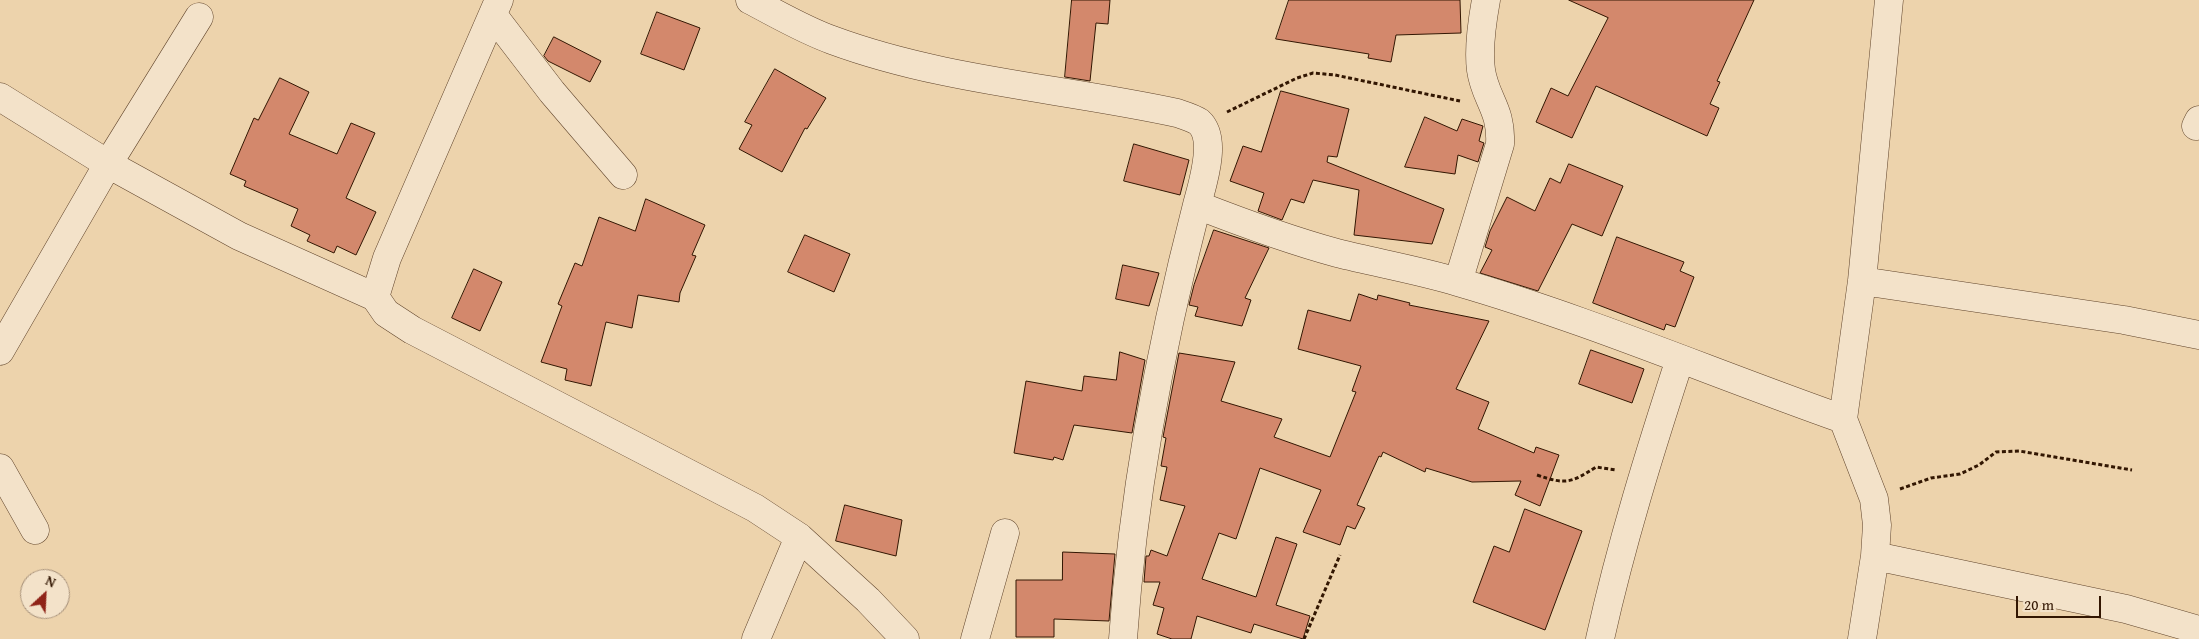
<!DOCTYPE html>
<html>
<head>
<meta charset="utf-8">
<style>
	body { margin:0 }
	#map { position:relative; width:2199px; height:639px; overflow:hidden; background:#edd3ac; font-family:"Gentium Book Plus",serif }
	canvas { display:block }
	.north { position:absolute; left:20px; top:569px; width:50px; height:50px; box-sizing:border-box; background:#f3e2c9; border:1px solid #a69079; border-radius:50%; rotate:25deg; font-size:14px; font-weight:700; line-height:20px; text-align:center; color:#321602 }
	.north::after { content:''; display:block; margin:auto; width:18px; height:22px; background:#8f2418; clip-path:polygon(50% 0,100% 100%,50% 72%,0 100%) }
	.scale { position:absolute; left:2016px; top:596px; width:85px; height:22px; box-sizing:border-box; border:2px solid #321602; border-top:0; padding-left:6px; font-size:15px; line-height:18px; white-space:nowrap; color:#321602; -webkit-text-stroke:4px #f3e2c9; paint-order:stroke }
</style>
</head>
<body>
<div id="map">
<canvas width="2199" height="639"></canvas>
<div class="north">N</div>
<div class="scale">20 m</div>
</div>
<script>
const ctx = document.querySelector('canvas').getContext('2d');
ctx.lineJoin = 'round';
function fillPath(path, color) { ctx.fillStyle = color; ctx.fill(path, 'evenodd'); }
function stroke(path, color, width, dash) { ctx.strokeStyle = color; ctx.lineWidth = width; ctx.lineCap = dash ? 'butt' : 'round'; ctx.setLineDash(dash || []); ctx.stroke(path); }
const building = new Path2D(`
	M 1072,0 L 1110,0 L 1108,24 L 1096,23 L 1090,81 L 1065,77 Z
	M 1289,0 L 1460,0 L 1461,33 L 1396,35 L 1391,62 L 1368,58 L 1369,54 L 1276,39 Z
	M 1569,0 L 1754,0 L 1717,81 L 1720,82 L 1710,104 L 1719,108 L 1707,136 L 1596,86 L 1572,138 L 1536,122 L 1551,88 L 1568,96 L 1608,18 Z
	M 657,12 L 700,28 L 684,70 L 641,54 Z
	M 554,37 L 601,61 L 590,82 L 548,61 L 544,56 Z
	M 775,69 L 826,98 L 807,129 L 805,128 L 782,172 L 739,149 L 752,125 L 745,122 Z
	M 280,78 L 309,92 L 289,134 L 337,154 L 351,123 L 375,133 L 346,198 L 376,212 L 356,255 L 337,246 L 334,253 L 307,241 L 310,235 L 291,226 L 298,209 L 244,186 L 246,181 L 230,174 L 254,118 L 258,120 Z
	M 1281,91 L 1349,109 L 1337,157 L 1328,156 L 1327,162 L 1444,209 L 1432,244 L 1354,235 L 1359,190 L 1313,180 L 1304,203 L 1291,199 L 1282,220 L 1258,211 L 1264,193 L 1230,181 L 1243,146 L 1261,152 Z
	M 1425,117 L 1457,131 L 1462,119 L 1483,126 L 1479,141 L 1484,143 L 1478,162 L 1458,155 L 1455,174 L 1405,167 Z
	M 1134,144 L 1189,160 L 1180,195 L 1124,181 Z
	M 1569,164 L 1623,186 L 1602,236 L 1572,224 L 1538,291 L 1480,273 L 1492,250 L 1485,247 L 1490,231 L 1507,197 L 1535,211 L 1550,178 L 1560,183 Z
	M 646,199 L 705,225 L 692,255 L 696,256 L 680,293 L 679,302 L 638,295 L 632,328 L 606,322 L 591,386 L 565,380 L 567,369 L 541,362 L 562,306 L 558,304 L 575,263 L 582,266 L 599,217 L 635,231 Z
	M 1214,230 L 1269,248 L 1245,298 L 1251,300 L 1242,326 L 1195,316 L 1198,307 L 1189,305 L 1194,285 Z
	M 805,235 L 850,254 L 834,292 L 788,272 Z
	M 1617,237 L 1684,262 L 1680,271 L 1694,277 L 1675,327 L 1666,324 L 1664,330 L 1593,303 Z
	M 1123,265 L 1159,273 L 1149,306 L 1116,299 Z
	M 474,269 L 502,282 L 480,331 L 452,318 Z
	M 1359,294 L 1377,300 L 1378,295 L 1410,303 L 1409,305 L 1489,321 L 1456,389 L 1489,402 L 1478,429 L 1534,453 L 1536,447 L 1559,455 L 1540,506 L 1515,495 L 1521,481 L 1472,482 L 1426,468 L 1425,472 L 1383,452 L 1381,457 L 1379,456 L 1357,505 L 1365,508 L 1355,529 L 1347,526 L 1340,545 L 1303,532 L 1321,490 L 1260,468 L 1236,539 L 1219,533 L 1202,579 L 1256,597 L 1276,537 L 1297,544 L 1276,605 L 1310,616 L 1303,639 L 1254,624 L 1251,633 L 1197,616 L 1191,639 L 1172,639 L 1157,634 L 1164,608 L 1153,605 L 1160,582 L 1144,582 L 1146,556 L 1149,556 L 1151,550 L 1167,556 L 1185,506 L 1160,500 L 1167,467 L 1161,466 L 1166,438 L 1163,437 L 1179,353 L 1235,362 L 1221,401 L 1282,419 L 1274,437 L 1330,457 L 1356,392 L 1352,391 L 1361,366 L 1298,349 L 1308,310 L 1350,321 Z
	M 1591,350 L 1644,369 L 1632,403 L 1579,384 Z
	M 1120,352 L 1145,360 L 1132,433 L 1074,425 L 1063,460 L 1054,457 L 1053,460 L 1014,453 L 1026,381 L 1082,391 L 1084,376 L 1116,380 Z
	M 845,505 L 902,520 L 896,556 L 836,541 Z
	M 1525,509 L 1582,531 L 1545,630 L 1473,602 L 1494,546 L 1509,552 Z
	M 1063,552 L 1115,554 L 1109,621 L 1054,619 L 1054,637 L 1016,637 L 1016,580 L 1062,580 Z`);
const path = new Path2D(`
	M 1227,112 L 1297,78 L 1313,73 L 1335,75 L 1460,101
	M 1537,475 C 1566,485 1571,483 1596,467 L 1616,470
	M 1900,489 L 1931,478 L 1960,474 L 1979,465 L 1996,452 L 2019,451 L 2132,470
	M 1304,639 L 1340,555`);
const minor = new Path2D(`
	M 499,0 L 387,258 L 375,297 L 386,313 L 412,330 L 755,508 L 799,537 L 868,600 L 905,639
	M 750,0 C 777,14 804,30 832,40 C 943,81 1062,88 1177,113 C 1183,115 1193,118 1199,122 C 1218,139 1202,185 1197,205 C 1243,223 1289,240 1337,253 C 1377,263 1418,270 1458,282 C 1589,320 1715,374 1843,419
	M 493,15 L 552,92 L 623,175
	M 0,97 L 108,164 L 239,236 L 375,297
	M 2196,126 L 2199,120
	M 1862,281 L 2124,320 L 2199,335
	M 1458,282 L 1500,144 C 1502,109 1485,99 1481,70 C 1478,48 1482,22 1486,0
	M 0,351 L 108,164 L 199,17
	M 0,468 L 35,530
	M 1875,556 L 2126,609 L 2199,630
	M 756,639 L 799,537
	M 975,639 L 1005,533
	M 1123,639 C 1133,492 1160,348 1197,205
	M 1600,639 C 1621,544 1650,451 1680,359
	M 1862,639 L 1875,556 L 1877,525 L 1874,499 L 1843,419 L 1862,281 L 1889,0`);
fillPath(building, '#d3886c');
stroke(building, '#321602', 1);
stroke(minor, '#61452c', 29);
stroke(path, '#321602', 3, [4, 2.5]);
stroke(minor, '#f3e2c9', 28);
</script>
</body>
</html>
